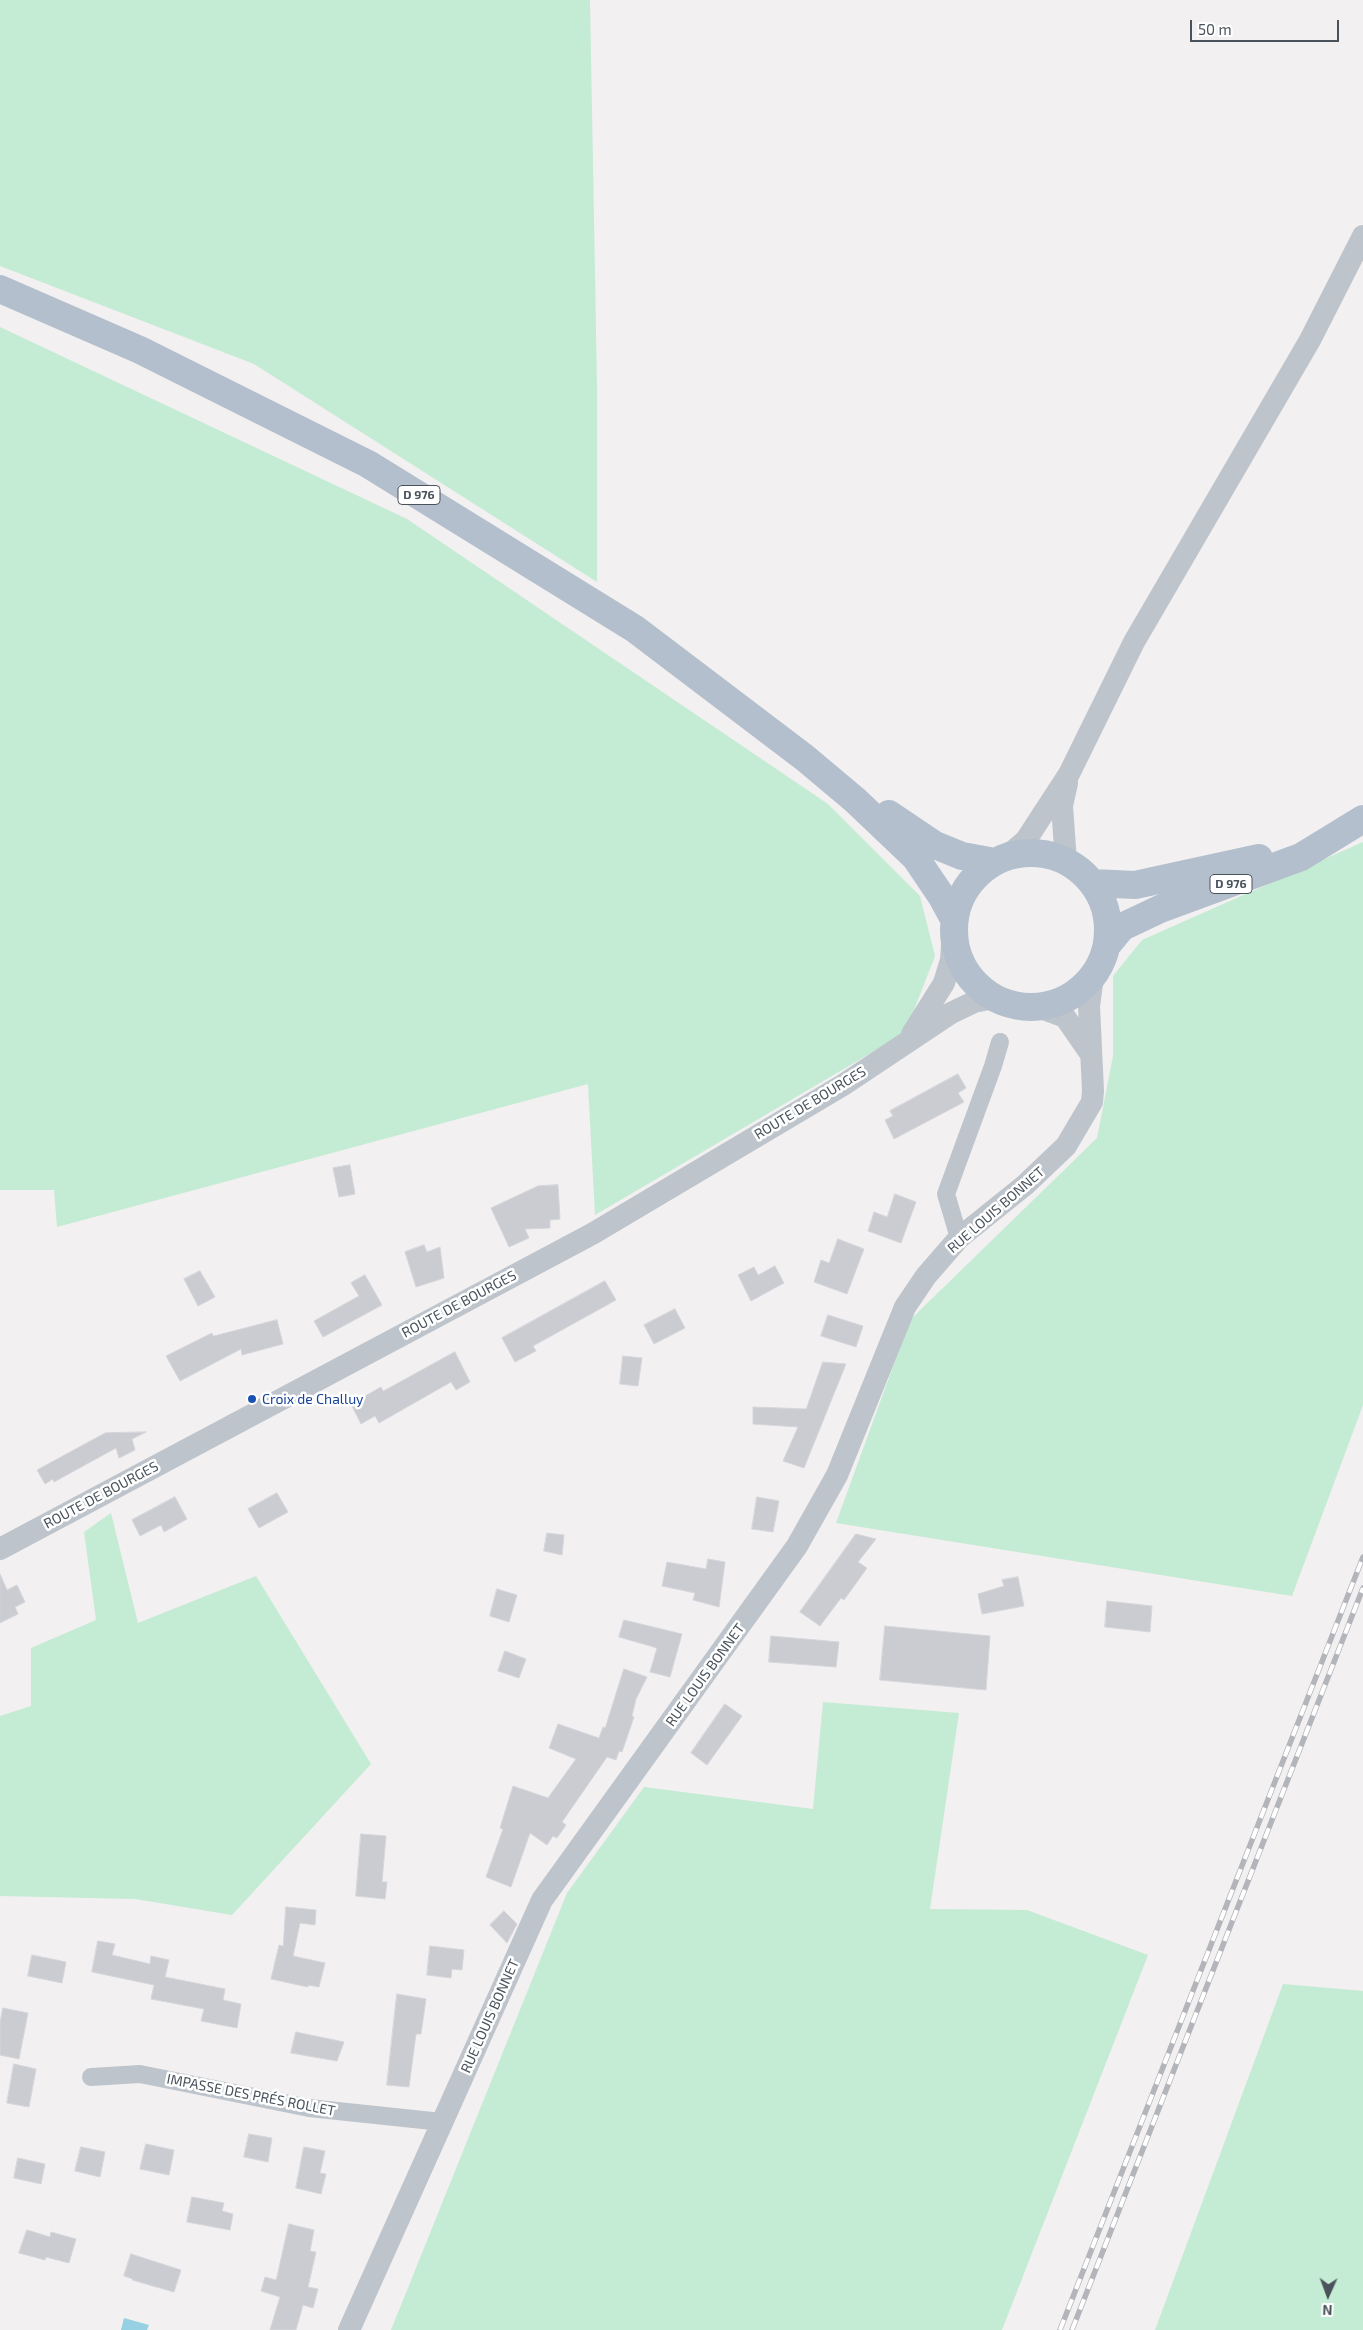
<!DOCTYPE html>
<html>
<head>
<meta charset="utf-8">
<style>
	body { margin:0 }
	#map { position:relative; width:1363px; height:2330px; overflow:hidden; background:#f2f0f0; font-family:"Exo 2",sans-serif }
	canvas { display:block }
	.north { position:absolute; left:1303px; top:2270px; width:50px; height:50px; -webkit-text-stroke:4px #fff; paint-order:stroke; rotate:182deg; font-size:14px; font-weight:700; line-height:20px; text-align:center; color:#4a535c }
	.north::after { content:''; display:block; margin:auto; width:18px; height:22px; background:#4a535c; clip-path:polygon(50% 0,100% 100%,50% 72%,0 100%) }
	.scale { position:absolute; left:1190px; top:20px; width:149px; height:22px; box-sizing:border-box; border:2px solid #4a535c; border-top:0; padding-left:6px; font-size:15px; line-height:18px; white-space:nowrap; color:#4a535c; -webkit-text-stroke:4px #fff; paint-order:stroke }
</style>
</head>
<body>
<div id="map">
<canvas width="1363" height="2330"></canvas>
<div class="north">N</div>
<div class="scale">50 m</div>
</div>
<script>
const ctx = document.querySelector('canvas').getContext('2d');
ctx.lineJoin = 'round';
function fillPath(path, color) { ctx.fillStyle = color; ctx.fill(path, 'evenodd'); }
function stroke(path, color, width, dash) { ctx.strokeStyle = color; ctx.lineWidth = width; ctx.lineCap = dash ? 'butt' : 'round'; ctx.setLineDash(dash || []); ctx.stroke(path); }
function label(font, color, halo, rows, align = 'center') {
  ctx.font = font + ' "Exo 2",sans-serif'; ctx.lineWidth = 5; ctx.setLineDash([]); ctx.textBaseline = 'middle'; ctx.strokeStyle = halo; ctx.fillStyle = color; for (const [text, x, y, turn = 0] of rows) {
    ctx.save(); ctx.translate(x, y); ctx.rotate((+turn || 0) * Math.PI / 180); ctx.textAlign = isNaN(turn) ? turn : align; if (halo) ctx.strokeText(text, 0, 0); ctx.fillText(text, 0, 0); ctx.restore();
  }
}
const green = new Path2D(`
	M 0,0 L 590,0 L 597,386 L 597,582 L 254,364 L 0,266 Z
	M 0,327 L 407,519 L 828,804 L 920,896 L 935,956 L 905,1033 L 595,1215 L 588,1084 L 57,1227 L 54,1190 L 0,1190 Z
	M 1363,842 L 1363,1405 L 1292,1596 L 836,1523 L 910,1320 L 1097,1138 L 1113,1056 L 1113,976 L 1142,940 Z
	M 111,1513 L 138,1623 L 256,1576 L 371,1764 L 232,1915 L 135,1899 L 0,1896 L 0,1716 L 31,1706 L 31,1648 L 96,1620 L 84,1532 Z
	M 823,1702 L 959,1713 L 930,1909 L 1027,1910 L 1148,1955 L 1002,2330 L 391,2330 L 567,1893 L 644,1787 L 813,1809 Z
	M 1283,1984 L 1363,1991 L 1363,2330 L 1155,2330 Z`);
const water = new Path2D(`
	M 124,2318 L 149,2325 L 147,2330 L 121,2330 Z`);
const building = new Path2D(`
	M 958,1074 L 966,1088 L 958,1093 L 964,1102 L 894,1139 L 885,1120 L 893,1116 L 890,1111 Z
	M 350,1165 L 355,1194 L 339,1197 L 333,1168 Z
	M 558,1185 L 560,1219 L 550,1220 L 550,1228 L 525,1229 L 529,1238 L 509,1247 L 491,1208 L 538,1186 Z
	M 895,1194 L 916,1202 L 901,1243 L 868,1231 L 874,1212 L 887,1217 Z
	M 838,1239 L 864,1249 L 847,1294 L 814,1282 L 821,1260 L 829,1263 Z
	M 424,1245 L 427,1252 L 440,1247 L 444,1278 L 416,1287 L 405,1252 Z
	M 775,1266 L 784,1283 L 751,1301 L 738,1275 L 754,1267 L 758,1275 Z
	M 200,1271 L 215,1297 L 198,1306 L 184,1279 Z
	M 365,1275 L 382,1305 L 323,1337 L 314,1321 L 359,1296 L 351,1283 Z
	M 605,1281 L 616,1300 L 533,1346 L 536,1351 L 515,1362 L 502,1338 Z
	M 675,1309 L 685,1328 L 654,1344 L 644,1325 Z
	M 828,1315 L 863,1326 L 856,1347 L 821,1336 Z
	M 277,1320 L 283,1344 L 242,1355 L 241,1349 L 180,1381 L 166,1356 L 212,1333 L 213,1336 Z
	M 455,1352 L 470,1382 L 456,1390 L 451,1382 L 379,1423 L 375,1416 L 361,1424 L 351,1404 L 381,1387 L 383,1391 Z
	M 623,1356 L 642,1358 L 638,1386 L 620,1384 Z
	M 823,1362 L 846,1364 L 804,1468 L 783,1461 L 798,1427 L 753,1424 L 753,1407 L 806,1409 Z
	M 146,1432 L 132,1439 L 135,1450 L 119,1458 L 116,1448 L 54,1482 L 53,1479 L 45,1484 L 37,1470 L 105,1433 Z
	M 277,1493 L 288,1512 L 259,1528 L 248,1509 Z
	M 175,1497 L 187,1519 L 164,1532 L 161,1525 L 140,1536 L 132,1520 Z
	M 757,1497 L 779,1501 L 773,1532 L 752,1529 Z
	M 547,1533 L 564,1535 L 562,1555 L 544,1551 Z
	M 856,1534 L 876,1539 L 858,1562 L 867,1568 L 844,1600 L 841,1598 L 820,1626 L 800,1612 Z
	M 708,1559 L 725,1562 L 719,1607 L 693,1600 L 695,1593 L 662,1586 L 667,1562 L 706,1569 Z
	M 0,1574 L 7,1590 L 17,1585 L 25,1602 L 15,1607 L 18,1614 L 0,1623 Z
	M 1018,1577 L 1024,1606 L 982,1614 L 978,1594 L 1004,1586 L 1002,1580 Z
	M 497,1589 L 517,1595 L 509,1622 L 490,1616 Z
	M 1107,1601 L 1152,1606 L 1150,1632 L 1105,1627 Z
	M 624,1620 L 682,1634 L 670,1677 L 650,1672 L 657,1648 L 619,1637 Z
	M 885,1626 L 990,1636 L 986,1690 L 880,1680 Z
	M 771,1636 L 839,1642 L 836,1667 L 769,1662 Z
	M 505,1651 L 526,1659 L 519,1678 L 498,1671 Z
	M 624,1669 L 647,1677 L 636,1699 L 632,1716 L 634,1717 L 622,1752 L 619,1751 L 616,1760 L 607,1757 L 562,1822 L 566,1825 L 557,1838 L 553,1836 L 547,1845 L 530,1833 L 511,1887 L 486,1877 L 503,1829 L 500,1828 L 513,1786 L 548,1798 L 576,1759 L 549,1748 L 558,1724 L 599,1738 L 603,1727 L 605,1728 Z
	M 725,1704 L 742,1716 L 707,1765 L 691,1753 Z
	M 361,1834 L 386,1836 L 382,1882 L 387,1882 L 385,1899 L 356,1896 Z
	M 286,1907 L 316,1910 L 315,1925 L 300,1923 L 293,1956 L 325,1963 L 319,1987 L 308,1985 L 308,1987 L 271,1979 L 279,1945 L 283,1946 Z
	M 504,1911 L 517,1924 L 507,1943 L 490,1925 Z
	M 98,1941 L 115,1944 L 112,1955 L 150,1964 L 151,1956 L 169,1960 L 165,1977 L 225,1989 L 223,2000 L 241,2004 L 237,2028 L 201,2021 L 204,2009 L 151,1999 L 154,1985 L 92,1972 Z
	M 430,1946 L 464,1950 L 462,1970 L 452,1969 L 451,1978 L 427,1975 Z
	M 32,1955 L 66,1962 L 62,1983 L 28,1976 Z
	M 397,1994 L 426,1999 L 421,2034 L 416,2034 L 409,2087 L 387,2085 Z
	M 3,2008 L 28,2013 L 19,2059 L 0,2055 L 0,2023 Z
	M 296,2032 L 344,2042 L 337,2061 L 291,2053 Z
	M 14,2064 L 36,2069 L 29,2107 L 7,2103 Z
	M 249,2134 L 272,2138 L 268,2162 L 244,2157 Z
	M 146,2144 L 174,2150 L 169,2175 L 140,2169 Z
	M 81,2147 L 105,2152 L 100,2177 L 75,2171 Z
	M 304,2147 L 325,2151 L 320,2173 L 326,2174 L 321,2194 L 296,2188 Z
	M 18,2158 L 45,2164 L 41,2184 L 14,2178 Z
	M 192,2197 L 224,2203 L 222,2211 L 233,2214 L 230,2230 L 187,2222 Z
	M 289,2224 L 314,2230 L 310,2251 L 316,2252 L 308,2287 L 318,2289 L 313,2308 L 303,2305 L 296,2330 L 270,2330 L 280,2297 L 261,2291 L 265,2277 L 276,2280 Z
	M 27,2230 L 50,2237 L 51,2232 L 76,2239 L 69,2263 L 46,2257 L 45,2260 L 19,2253 Z
	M 131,2254 L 181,2270 L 174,2292 L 132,2280 L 133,2279 L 124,2276 Z`);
const minor = new Path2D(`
	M 959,1238 L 946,1194 L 993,1066 L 1000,1042
	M 91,2077 L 140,2074 L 309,2108 L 442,2122`);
const tertiary = new Path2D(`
	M 1005,858 L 1026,840 L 1069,774 L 1134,642 L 1310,340 L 1363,236
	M 1066,862 L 1062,806 L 1067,783
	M 1038,1007 L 1065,1017 L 1090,1053
	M 912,1034 L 944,983 L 951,960 L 953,930
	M 0,1549 L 592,1234 L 843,1085 L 951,1013 L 974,1002 L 993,998
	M 349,2330 L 542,1900 L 797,1546 L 837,1475 L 905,1307 L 926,1276 L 959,1238 L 1025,1185 L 1066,1146 L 1092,1102 L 1093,1091 L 1089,1006 L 1093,977`);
const primary = new Path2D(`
	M 0,289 L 140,350 L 368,464 L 635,629 L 805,758 L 855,800 L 915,857 L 942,897 L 954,919
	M 889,814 L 935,845 L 962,856 L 995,862
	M954 930a77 77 0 1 1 154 0a77 77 0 1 1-154 0Z
	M 1092,883 L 1135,885 L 1259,858
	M 1107,945 L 1122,927 L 1160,909 L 1301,857 L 1363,819`);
const rail = new Path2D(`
	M 1060,2330 L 1363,1557
	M 1072,2330 L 1363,1588`);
const markers = [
	[252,1399,5,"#1a4fb4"]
];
const shields = [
	[419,495,42],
	[1231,884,42]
];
const shieldNames = [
	["D 976",419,495],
	["D 976",1231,884]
];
const streetNames = [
	["ROUTE DE BOURGES",810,1103,-31],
	["RUE LOUIS BONNET",996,1210,-41],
	["ROUTE DE BOURGES",459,1304,-28],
	["ROUTE DE BOURGES",101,1495,-28],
	["RUE LOUIS BONNET",705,1675,-54],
	["RUE LOUIS BONNET",490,2016,-66],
	["IMPASSE DES PRÉS ROLLET",251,2095,11]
];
const transitNames = [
	["Croix de Challuy",262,1399]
];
fillPath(green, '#c4ebd4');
fillPath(water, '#96d0e3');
fillPath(building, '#cbccd2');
stroke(building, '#d5d6db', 1);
stroke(minor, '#bec4cb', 18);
stroke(tertiary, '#bec4cb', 22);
stroke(primary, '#b3bfcc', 28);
stroke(rail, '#b3b5ba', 5.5);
stroke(rail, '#fff', 4, [11]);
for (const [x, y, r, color] of markers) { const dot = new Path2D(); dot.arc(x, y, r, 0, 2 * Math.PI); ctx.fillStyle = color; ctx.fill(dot); stroke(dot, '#fff', 2); }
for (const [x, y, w] of shields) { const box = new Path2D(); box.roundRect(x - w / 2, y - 9.5, w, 19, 4); ctx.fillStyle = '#fff'; ctx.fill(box); stroke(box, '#4a535c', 1); }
label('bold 12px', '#4a535c', null, shieldNames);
label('14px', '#4a535c', '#fff', streetNames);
label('14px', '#164399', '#fff', transitNames, 'left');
</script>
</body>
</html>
